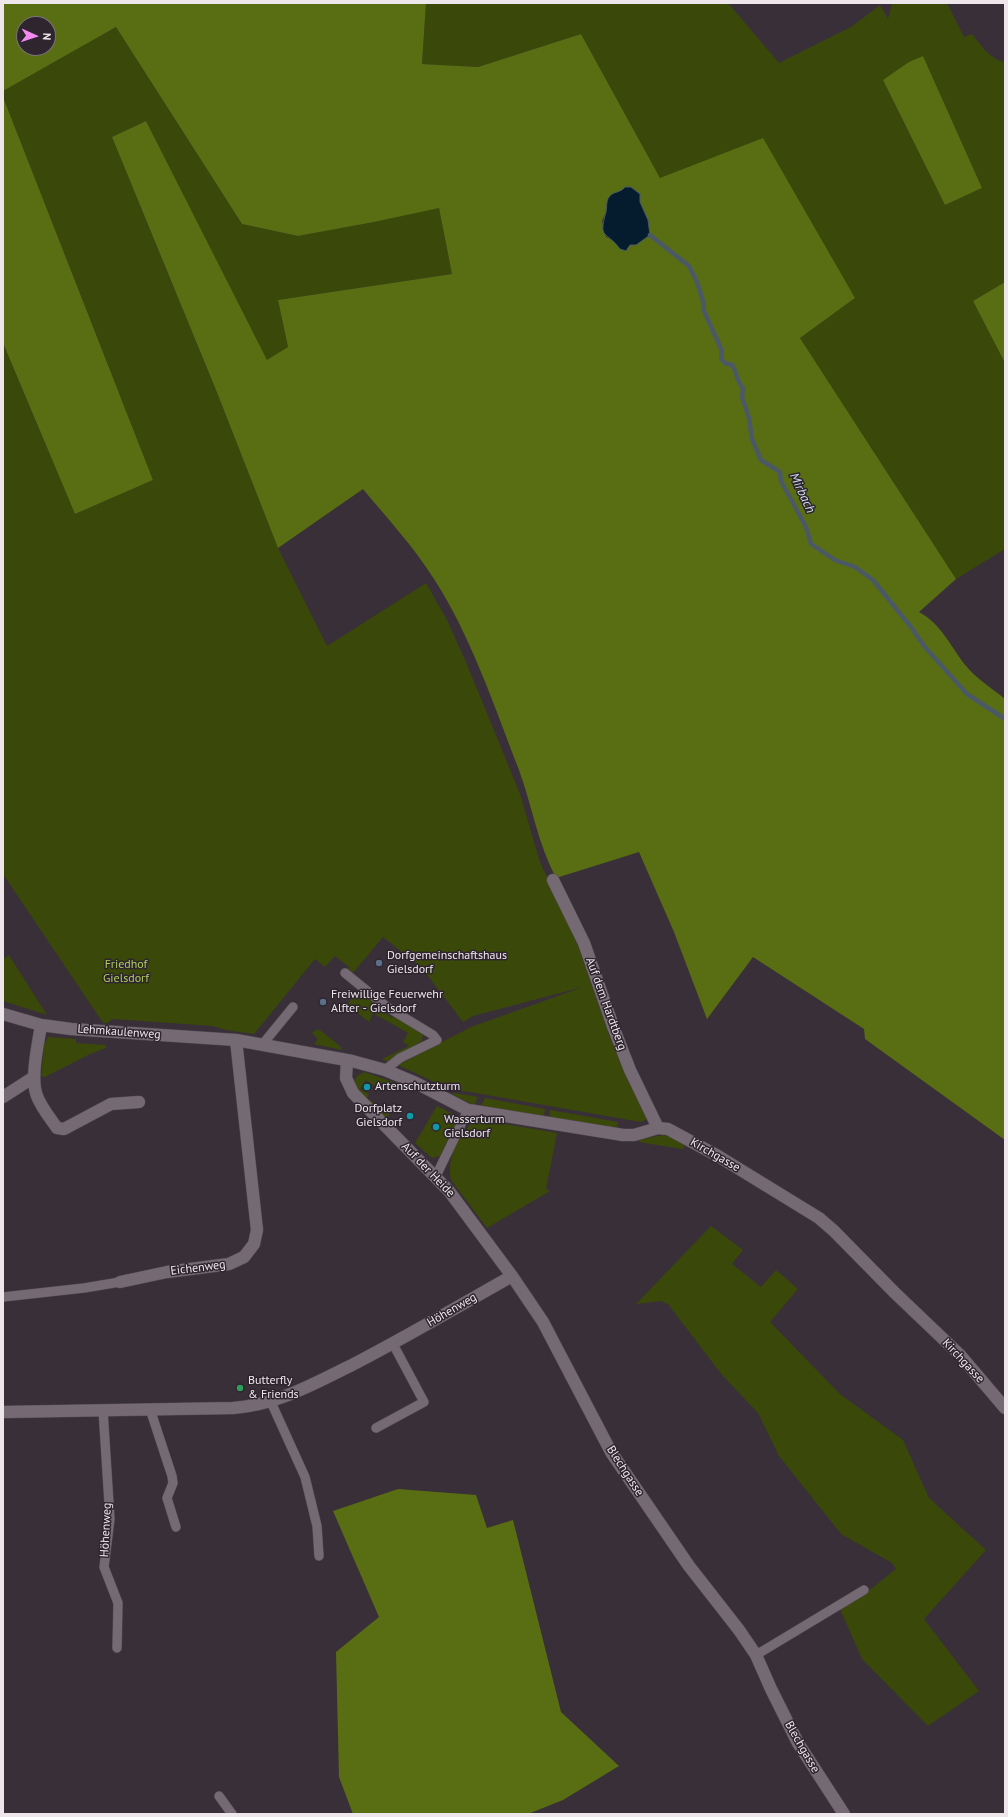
<!DOCTYPE html>
<html>
<head>
<meta charset="utf-8">
<style>
	body { margin:0 }
	#map { position:relative; width:1008px; height:1817px; overflow:hidden; background:#392f38; font-family:"PT Sans",sans-serif }
	canvas { display:block }
	.frame { position:absolute; inset:0; border:4px solid #ede7ec; pointer-events:none }
	.north { position:absolute; left:16px; top:16px; width:40px; height:40px; box-sizing:border-box; background:#2e252e; border:1px solid #7a737a; border-radius:50%; rotate:93deg; font-size:11px; font-weight:700; line-height:16px; text-align:center; color:#ede7ec }
	.north::after { content:''; display:block; margin:auto; width:14px; height:18px; background:#f489f0; clip-path:polygon(50% 0,100% 100%,50% 72%,0 100%) }
</style>
</head>
<body>
<div id="map">
<canvas width="1008" height="1817"></canvas>
<div class="frame"></div>
<div class="north">N</div>
</div>
<script>
const ctx = document.querySelector('canvas').getContext('2d');
ctx.lineJoin = 'round';
function fillPath(path, color) { ctx.fillStyle = color; ctx.fill(path, 'evenodd'); }
function stroke(path, color, width, dash) { ctx.strokeStyle = color; ctx.lineWidth = width; ctx.lineCap = dash ? 'butt' : 'round'; ctx.setLineDash(dash || []); ctx.stroke(path); }
function label(font, color, halo, rows, align = 'center') {
  ctx.font = font + ' "PT Sans",sans-serif'; ctx.lineWidth = 3; ctx.setLineDash([]); ctx.textBaseline = 'middle'; ctx.strokeStyle = halo; ctx.fillStyle = color; for (const [text, x, y, turn = 0] of rows) {
    ctx.save(); ctx.translate(x, y); ctx.rotate((+turn || 0) * Math.PI / 180); ctx.textAlign = isNaN(turn) ? turn : align; if (halo) ctx.strokeText(text, 0, 0); ctx.fillText(text, 0, 0); ctx.restore();
  }
}
const green = new Path2D(`
	M 426,3 L 728,3 L 779,63 L 851,27 L 880,5 L 888,19 L 892,3 L 947,3 L 964,37 L 972,34 C 980,44 991,60 1005,62 L 1005,282 L 973,301 L 1005,363 L 1005,549 L 956,579 L 800,338 L 855,298 L 660,178 L 581,34 L 478,67 L 422,64 ZM 923,56 L 982,188 L 945,205 L 883,80 Z
	M 116,27 L 242,224 L 298,236 L 374,222 L 439,207 L 452,274 L 278,300 L 288,347 L 267,361 L 146,121 L 112,137 L 216,390 L 278,548 L 327,646 L 426,583 L 447,620 L 466,662 L 520,794 L 540,862 L 578,946 L 609,1035 L 627,1079 L 647,1119 L 641,1122 L 447,1088 L 398,1065 L 471,1027 L 583,987 L 473,1016 L 463,1022 L 422,968 L 383,937 L 353,973 L 348,969 L 349,967 L 335,956 L 325,967 L 315,959 L 254,1034 L 226,1030 L 213,1026 L 113,1019 L 107,1023 L 103,1023 L 3,874 L 3,343 L 75,514 L 153,480 L 3,97 L 3,91 Z
	M 9,955 L 47,1015 L 3,1001 L 3,959 Z
	M 357,990 L 374,1003 L 373,1005 L 392,1018 L 394,1015 L 423,1034 L 422,1041 L 388,1062 L 382,1059 L 409,1046 L 403,1042 L 408,1033 L 373,1013 L 369,1022 L 347,1005 Z
	M 316,1030 L 320,1030 L 340,1046 L 342,1050 L 314,1044 L 318,1039 L 312,1033 Z
	M 48,1037 L 76,1039 L 76,1043 L 106,1045 L 106,1048 L 90,1054 L 45,1077 L 41,1076 L 44,1045 Z
	M 364,1072 L 399,1084 L 394,1092 L 377,1081 L 374,1086 L 366,1080 L 360,1089 L 369,1094 L 367,1098 L 390,1113 L 386,1119 L 359,1094 L 354,1082 L 357,1076 Z
	M 454,1093 L 478,1097 L 474,1105 L 451,1094 Z
	M 485,1098 L 545,1109 L 544,1116 L 481,1106 Z
	M 437,1106 L 455,1115 L 458,1119 L 457,1125 L 449,1137 L 440,1156 L 432,1158 L 415,1143 Z
	M 550,1110 L 618,1122 L 617,1128 L 549,1117 Z
	M 475,1119 L 557,1133 L 546,1189 L 550,1191 L 487,1228 L 451,1180 C 446,1156 460,1136 475,1119 Z
	M 663,1135 L 673,1138 L 684,1145 L 683,1149 L 638,1142 L 642,1139 Z
	M 711,1226 L 743,1250 L 732,1264 L 761,1287 L 776,1270 L 798,1289 L 770,1322 L 840,1394 L 903,1440 L 929,1498 L 986,1550 L 924,1619 L 979,1691 L 928,1726 L 862,1659 L 840,1609 L 862,1596 L 896,1569 L 892,1563 L 841,1534 L 779,1456 L 758,1413 L 722,1375 L 668,1304 L 661,1301 L 636,1304 Z`);
const forest = new Path2D(`
	M 3,3 L 426,3 L 422,64 L 478,67 L 581,34 L 660,178 L 763,138 L 855,298 L 800,338 L 956,579 L 919,612 C 942,624 951,648 967,667 C 977,679 993,689 1005,699 L 1005,1140 L 865,1039 L 864,1029 L 753,957 L 707,1019 L 674,932 L 639,852 L 556,878 C 538,844 532,806 519,770 C 495,708 470,634 434,579 C 414,547 387,518 363,489 L 278,548 L 216,390 L 112,137 L 146,121 L 267,360 L 288,347 L 278,300 L 452,274 L 439,208 L 374,222 L 298,236 L 242,224 L 116,27 L 3,91 ZM 24,24 L 48,24 L 48,48 L 24,48 ZM 621,192 L 640,194 L 640,202 L 648,220 L 650,235 L 636,245 L 630,245 L 620,249 L 613,240 L 606,237 L 602,221 L 614,193 Z
	M 923,56 L 982,188 L 945,205 L 883,80 L 909,62 Z
	M 3,97 L 153,480 L 75,514 L 3,343 Z
	M 1005,282 L 1005,363 L 973,301 Z
	M 398,1489 L 476,1495 L 487,1528 L 513,1520 L 561,1712 L 619,1766 L 563,1800 L 528,1814 L 353,1814 L 339,1777 L 336,1652 L 379,1617 L 333,1511 Z`);
const water = new Path2D(`
	M 625,187 L 631,187 L 640,194 L 640,202 L 648,220 L 650,235 L 636,245 L 630,245 L 626,251 L 620,249 C 606,230 598,240 606,212 C 607,207 606,201 609,197 C 613,191 621,193 625,187 Z`);
const stream = new Path2D(`
	M 650,235 L 689,266 L 697,282 L 703,301 L 704,311 L 722,351 L 721,359 L 725,363 L 732,365 C 737,372 736,381 743,388 L 742,397 L 749,418 L 752,439 L 761,460 L 780,472 L 781,481 L 806,527 L 811,544 L 835,560 L 855,567 L 873,580 L 911,627 L 924,646 L 967,694 L 1005,719`);
const lane = new Path2D(`
	M 345,973 L 387,1007 L 433,1035 L 437,1040 L 400,1058 L 385,1070
	M 262,1045 L 293,1007
	M 436,1176 L 468,1110
	M 3,1297 L 84,1288 L 120,1282
	M 271,1402 L 305,1477 L 317,1526 L 319,1556
	M 150,1409 L 172,1476 L 173,1483 L 167,1498 L 176,1527
	M 103,1410 L 110,1519 L 104,1567 L 118,1603 L 117,1648
	M 376,1428 L 424,1402 L 393,1344
	M 756,1655 L 864,1590
	M 219,1796 L 232,1814`);
const street = new Path2D(`
	M 553,880 L 584,943 L 614,1029 L 630,1070 L 658,1128
	M 3,1014 L 41,1025 L 71,1029 L 236,1040 L 352,1061 L 385,1070 L 416,1083 L 468,1110 L 475,1111 L 623,1135 L 634,1135 L 658,1128 L 668,1129 L 718,1156 L 819,1218 L 834,1231 L 895,1293 L 960,1355 L 1005,1408
	M 41,1025 C 38,1045 30,1078 37,1096 C 41,1107 50,1118 57,1128 L 64,1129 L 111,1104 L 139,1102
	M 347,1060 L 346,1078 L 353,1093 L 449,1191 L 512,1276 L 543,1322 L 611,1452 L 626,1474 L 689,1566 L 739,1630 L 756,1655 L 771,1689 L 798,1743 L 844,1814
	M 3,1097 L 34,1077
	M 120,1282 L 167,1272 L 229,1264 L 244,1257 L 254,1244 L 257,1230 L 236,1040
	M 3,1412 L 233,1408 C 277,1405 313,1384 352,1365 C 406,1337 459,1306 512,1276`);
const markers = [
	[379,963,4,"#5c6f8a"],
	[323,1002,4,"#5c6f8a"],
	[367,1087,4,"#0f9aa8"],
	[410,1116,4,"#0f9aa8"],
	[436,1127,4,"#0f9aa8"],
	[240,1388,4,"#2e9e5b"]
];
const poiNames = [
	["Dorfgemeinschaftshaus",387,956],
	["Gielsdorf",387,970],
	["Freiwillige Feuerwehr",331,995],
	["Alfter - Gielsdorf",331,1009],
	["Artenschutzturm",375,1087],
	["Dorfplatz",402,1109,"right"],
	["Gielsdorf",402,1123,"right"],
	["Wasserturm",444,1120],
	["Gielsdorf",444,1134],
	["Butterfly",248,1381],
	["& Friends",248,1395]
];
const parkNames = [
	["Friedhof",126,965],
	["Gielsdorf",126,979]
];
const streetNames = [
	["Auf dem Hardtberg",606,1004,70],
	["Lehmkaulenweg",119,1032,4],
	["Kirchgasse",715,1155,30],
	["Auf der Heide",428,1170,46],
	["Eichenweg",198,1268,-7],
	["Höhenweg",452,1310,-30],
	["Kirchgasse",963,1361,47],
	["Blechgasse",625,1471,57],
	["Höhenweg",106,1530,-87],
	["Blechgasse",802,1747,60]
];
const waterNames = [
	["Mirbach",802,493,65]
];
fillPath(green, '#3a480a');
fillPath(forest, '#596e12');
fillPath(water, '#051c2e');
stroke(water, '#4b5967', 1);
stroke(stream, '#4b5967', 4.5);
stroke(lane, '#554d54', 10);
stroke(street, '#554d54', 13);
stroke(lane, '#756a74', 9);
stroke(street, '#756a74', 12);
for (const [x, y, r, color] of markers) { const dot = new Path2D(); dot.arc(x, y, r, 0, 2 * Math.PI); ctx.fillStyle = color; ctx.fill(dot); stroke(dot, '#2e252e', 1.5); }
label('12px', '#ede7ec', '#2e252e', poiNames, 'left');
label('12px', '#aecd5c', '#2e252e', parkNames);
label('12px', '#ede7ec', '#2e252e', streetNames);
label('italic 13px', '#cddfef', '#2e252e', waterNames);
</script>
</body>
</html>
